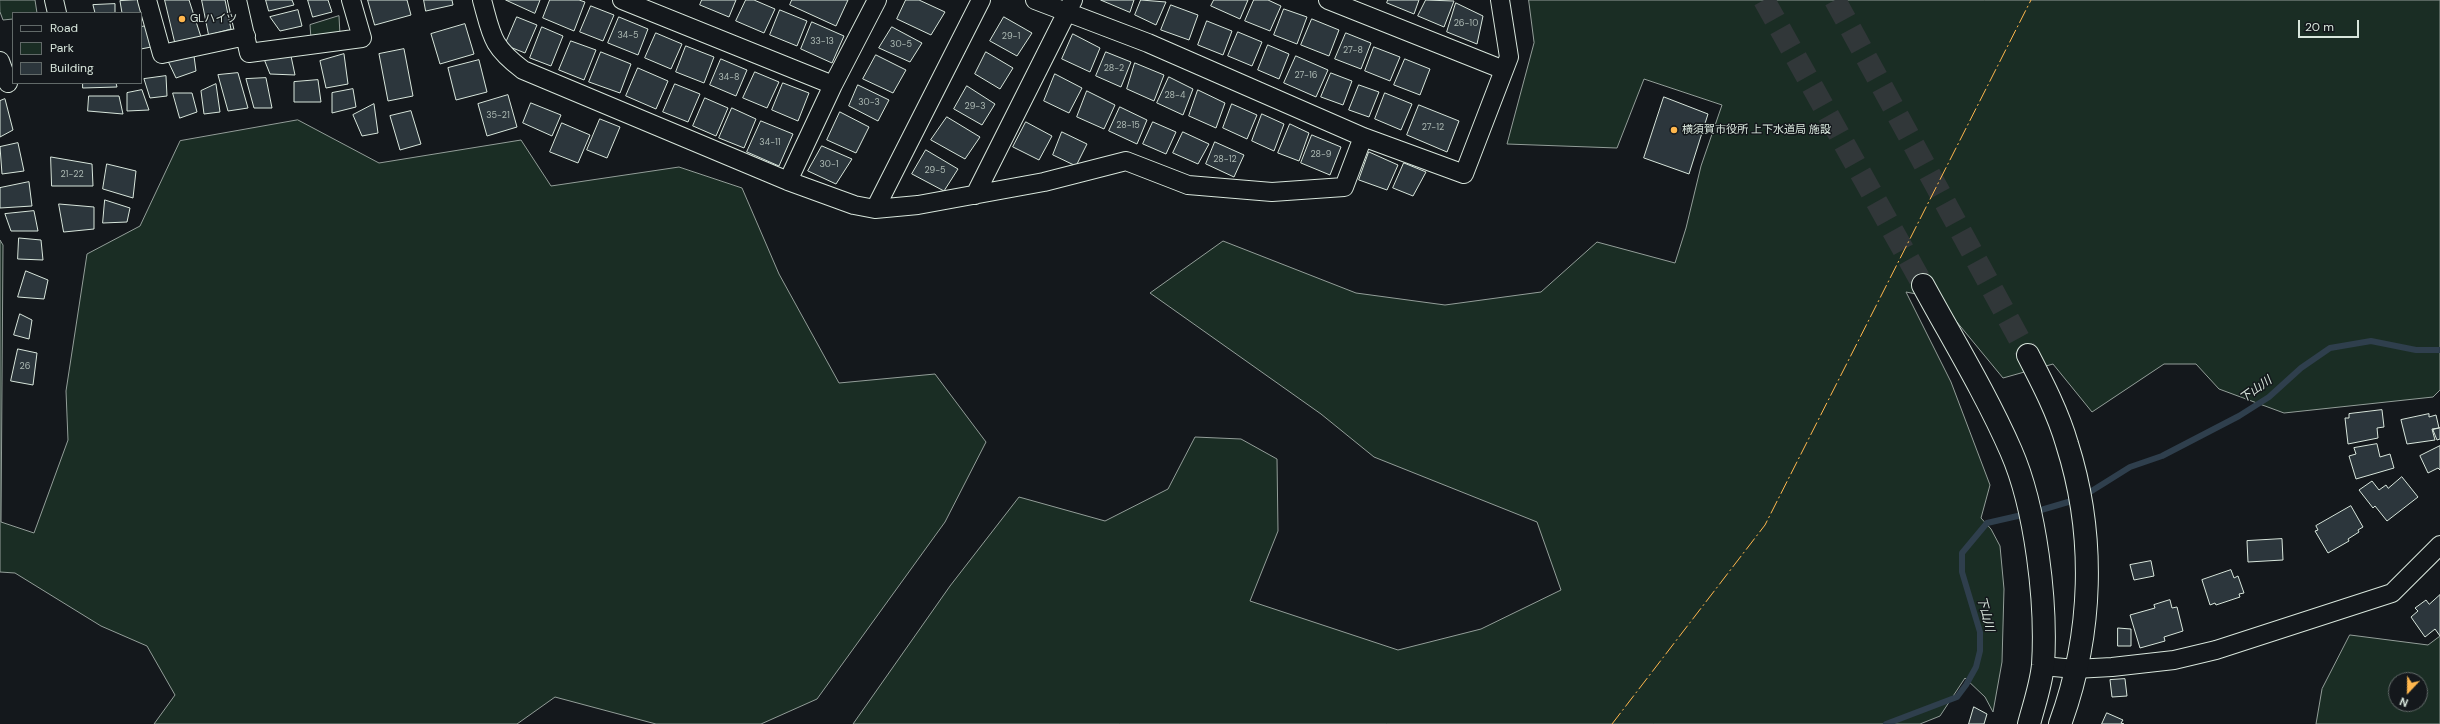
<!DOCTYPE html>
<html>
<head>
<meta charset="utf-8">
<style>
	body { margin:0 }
	#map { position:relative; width:2440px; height:724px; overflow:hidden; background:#14181c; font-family:"DM Sans",sans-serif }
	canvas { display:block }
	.legend { position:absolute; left:12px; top:12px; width:130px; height:72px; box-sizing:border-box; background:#14181c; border:1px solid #626a69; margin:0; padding:5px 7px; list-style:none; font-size:12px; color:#d8e6dc }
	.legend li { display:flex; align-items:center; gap:8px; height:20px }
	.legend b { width:20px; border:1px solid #626a69 }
	.north { position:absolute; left:2388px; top:672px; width:40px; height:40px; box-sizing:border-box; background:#14181c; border:1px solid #626a69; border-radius:50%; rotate:202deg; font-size:11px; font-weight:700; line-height:16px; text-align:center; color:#d8e6dc }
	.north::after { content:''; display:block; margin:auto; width:14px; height:18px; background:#ffb74d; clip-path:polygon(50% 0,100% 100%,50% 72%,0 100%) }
	.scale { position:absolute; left:2298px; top:20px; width:61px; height:18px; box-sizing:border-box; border:2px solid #d8e6dc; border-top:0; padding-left:5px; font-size:12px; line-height:14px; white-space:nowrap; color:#d8e6dc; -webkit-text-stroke:3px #14181c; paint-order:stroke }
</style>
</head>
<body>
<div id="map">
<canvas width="2440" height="724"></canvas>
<ul class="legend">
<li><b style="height:5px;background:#14181c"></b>Road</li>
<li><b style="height:11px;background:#1a2d24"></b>Park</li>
<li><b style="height:11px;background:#2c363c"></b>Building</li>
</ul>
<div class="north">N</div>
<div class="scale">20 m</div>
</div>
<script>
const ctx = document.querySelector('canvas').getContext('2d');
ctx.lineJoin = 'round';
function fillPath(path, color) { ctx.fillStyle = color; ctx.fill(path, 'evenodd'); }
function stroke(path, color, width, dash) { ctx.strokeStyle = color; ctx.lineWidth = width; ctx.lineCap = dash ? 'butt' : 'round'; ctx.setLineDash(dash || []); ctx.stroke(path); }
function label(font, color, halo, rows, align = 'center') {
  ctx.font = font + ' "DM Sans","Noto Sans JP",sans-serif'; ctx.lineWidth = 3; ctx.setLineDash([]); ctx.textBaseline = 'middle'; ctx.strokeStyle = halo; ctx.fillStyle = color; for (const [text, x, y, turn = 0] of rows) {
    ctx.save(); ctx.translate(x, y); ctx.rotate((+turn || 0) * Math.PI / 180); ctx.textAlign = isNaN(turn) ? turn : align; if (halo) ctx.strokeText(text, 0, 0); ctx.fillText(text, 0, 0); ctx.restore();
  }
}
const green = new Path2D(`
	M 0,0 L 35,0 L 37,13 L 13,13 L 13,19 L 3,20 L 0,12 Z
	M 1529,0 L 2440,0 L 2440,390 L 2433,397 L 2284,413 L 2219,389 L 2196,364 L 2164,364 L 2092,412 L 2053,364 L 2003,378 L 1937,298 L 1906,292 L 1951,382 L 1990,485 L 1981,518 L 1991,529 L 2000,546 L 2004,589 L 2002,662 L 1993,712 L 1985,697 L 1965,678 L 1940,716 L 1920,724 L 853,724 L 950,586 L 1019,497 L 1105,521 L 1168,489 L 1195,437 L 1241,439 L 1277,459 L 1278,531 L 1250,601 L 1398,650 L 1481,629 L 1561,590 L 1537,522 L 1374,457 L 1321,414 L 1150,293 L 1223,241 L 1356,293 L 1445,305 L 1541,292 L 1597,242 L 1675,263 L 1686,228 L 1701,166 L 1722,105 L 1644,79 L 1617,148 L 1507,144 L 1534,43 Z
	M 339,16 L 340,35 L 311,39 L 310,25 Z
	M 298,120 L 379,163 L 521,140 L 551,186 L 679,167 L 742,188 L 779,274 L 839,383 L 935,374 L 986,442 L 945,522 L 817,699 L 761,724 L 656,724 L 555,697 L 517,724 L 154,724 L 175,695 L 147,646 L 101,626 L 15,573 L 0,572 L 0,240 L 3,245 L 1,522 L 34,533 L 68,440 L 66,391 L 87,254 L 140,226 L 180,141 Z
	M 2350,635 L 2428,645 L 2440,636 L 2440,724 L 2316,724 L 2322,689 ZM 2396,680 L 2420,680 L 2420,704 L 2396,704 Z`);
const stream = new Path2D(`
	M 2090,492 L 2130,467 L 2162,456 L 2239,416 L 2269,397 L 2301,368 L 2330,348 L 2371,341 L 2416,350 L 2440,350
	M 2041,510 L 2075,500
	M 1886,724 L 1957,697 L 1966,685 L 1976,667 L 1980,651 L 1980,632 L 1962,572 L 1962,553 L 1987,523 L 2022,515`);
const building = new Path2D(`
	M 139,0 L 143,20 L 141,20 L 141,13 L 122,13 L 120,1 Z
	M 165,0 L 189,0 L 201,37 L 175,42 Z
	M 202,0 L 225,0 L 231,29 L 209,35 Z
	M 266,0 L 292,0 L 294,5 L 269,11 Z
	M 308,0 L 328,0 L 332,12 L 313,17 Z
	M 368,0 L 407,0 L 411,15 L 375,25 Z
	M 424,0 L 452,0 L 453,5 L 426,11 Z
	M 506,0 L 540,0 L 535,13 Z
	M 550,0 L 579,0 L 585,2 L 574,31 L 543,18 Z
	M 702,0 L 736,0 L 729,17 L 700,5 Z
	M 746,0 L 754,0 L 775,9 L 764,33 L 736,21 Z
	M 792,0 L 848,0 L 836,26 L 790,5 Z
	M 906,0 L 919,0 L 945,12 L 931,35 L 897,19 Z
	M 1101,0 L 1134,0 L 1130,12 Z
	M 1141,0 L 1166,2 L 1156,25 L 1135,15 Z
	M 1214,0 L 1248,0 L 1240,19 L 1211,6 Z
	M 1254,0 L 1268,0 L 1281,6 L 1270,31 L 1245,21 Z
	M 1388,0 L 1419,0 L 1414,14 L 1387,3 Z
	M 1426,0 L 1454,1 L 1444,27 L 1418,16 Z
	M 1456,3 L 1483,16 L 1477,44 L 1447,32 Z
	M 115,4 L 115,13 L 95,13 L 93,5 Z
	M 1171,5 L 1198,15 L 1189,40 L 1161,30 Z
	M 591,6 L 614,15 L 603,41 L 580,32 Z
	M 1284,9 L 1307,17 L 1297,44 L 1274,35 Z
	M 298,10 L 302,26 L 280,31 L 270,17 Z
	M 780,10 L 807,21 L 797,46 L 770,35 Z
	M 517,17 L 537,25 L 525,53 L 505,45 Z
	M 619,17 L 648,29 L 638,55 L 608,43 Z
	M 1004,17 L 1032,33 L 1017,56 L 990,41 Z
	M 1312,19 L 1339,30 L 1329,56 L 1301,45 Z
	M 1207,21 L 1232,31 L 1223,55 L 1198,45 Z
	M 812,22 L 844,36 L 832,63 L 801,49 Z
	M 465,24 L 474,54 L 440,64 L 431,34 Z
	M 146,26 L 151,47 L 141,49 L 141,27 Z
	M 542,27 L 563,36 L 551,66 L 530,58 Z
	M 892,27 L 922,43 L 910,62 L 879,48 Z
	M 1238,32 L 1262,42 L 1252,66 L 1228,56 Z
	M 656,33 L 682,44 L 671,69 L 645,58 Z
	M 1346,33 L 1371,43 L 1361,69 L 1335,59 Z
	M 1073,34 L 1100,48 L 1090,72 L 1062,59 Z
	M 571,41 L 596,50 L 584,80 L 559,70 Z
	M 1268,45 L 1289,54 L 1279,79 L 1258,70 Z
	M 686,46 L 714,57 L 704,83 L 676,72 Z
	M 1374,47 L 1400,57 L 1390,81 L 1365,71 Z
	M 404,49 L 413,96 L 388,101 L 379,54 Z
	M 601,52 L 631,64 L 620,93 L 589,82 Z
	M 986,52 L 1013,68 L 1000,89 L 975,74 Z
	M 1106,52 L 1131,62 L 1121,87 L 1096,76 Z
	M 344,54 L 348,84 L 326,88 L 320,61 Z
	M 876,55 L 906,70 L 893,93 L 863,79 Z
	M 194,56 L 196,71 L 176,78 L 168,61 Z
	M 291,56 L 295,75 L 270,74 L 264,59 Z
	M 1296,56 L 1328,70 L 1316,97 L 1284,83 Z
	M 721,59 L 747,70 L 736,96 L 710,85 Z
	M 1405,59 L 1430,69 L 1420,95 L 1394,85 Z
	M 479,60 L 487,92 L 456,100 L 448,68 Z
	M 1135,63 L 1164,75 L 1154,101 L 1127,89 Z
	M 638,68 L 668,81 L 656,109 L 626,96 Z
	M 755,72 L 779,82 L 767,108 L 743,98 Z
	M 238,73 L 248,108 L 228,111 L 218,75 Z
	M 1331,73 L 1352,81 L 1343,105 L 1321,97 Z
	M 1055,74 L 1082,88 L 1069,113 L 1044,101 Z
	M 166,76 L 167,96 L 150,98 L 144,79 Z
	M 1169,77 L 1193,89 L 1183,115 L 1157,103 Z
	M 266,78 L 272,108 L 254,108 L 246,79 Z
	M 318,80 L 321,102 L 294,102 L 294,82 Z
	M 83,83 L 116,83 L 117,87 L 83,88 Z
	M 783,83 L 809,93 L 798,121 L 772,110 Z
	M 216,84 L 220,112 L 204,114 L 201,91 Z
	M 675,84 L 700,94 L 688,122 L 663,112 Z
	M 858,85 L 889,100 L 878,121 L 849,106 Z
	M 1359,85 L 1379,92 L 1369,117 L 1349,110 Z
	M 967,86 L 995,104 L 982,125 L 954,109 Z
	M 353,89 L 356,107 L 332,113 L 332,93 Z
	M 142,90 L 149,110 L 127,111 L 127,93 Z
	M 1198,90 L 1225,103 L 1216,128 L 1189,116 Z
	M 1087,91 L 1115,105 L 1104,129 L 1077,117 Z
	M 173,93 L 192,93 L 197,112 L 180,118 Z
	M 1385,93 L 1412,104 L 1401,130 L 1375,119 Z
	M 508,95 L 517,127 L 487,136 L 478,104 Z
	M 89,96 L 119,96 L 123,114 L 88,111 Z
	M 1664,97 L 1708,114 L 1689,174 L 1644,158 Z
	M 705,98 L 728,108 L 716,136 L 693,126 Z
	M 5,99 L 13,130 L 0,137 L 0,101 Z
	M 531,103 L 561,115 L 552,136 L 523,123 Z
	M 374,104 L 378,133 L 362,136 L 353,115 Z
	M 1232,104 L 1257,115 L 1247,139 L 1223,128 Z
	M 1419,105 L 1459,121 L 1447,152 L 1407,135 Z
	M 1120,107 L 1147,120 L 1137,144 L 1109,131 Z
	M 732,108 L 756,119 L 744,148 L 719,138 Z
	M 411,111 L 421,144 L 400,150 L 390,116 Z
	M 840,112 L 869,127 L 856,153 L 827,140 Z
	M 1262,114 L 1284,124 L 1274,151 L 1252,141 Z
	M 947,117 L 980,137 L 965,159 L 931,140 Z
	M 600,119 L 620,127 L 607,158 L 587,150 Z
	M 761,121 L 793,134 L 779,166 L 747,152 Z
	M 1026,122 L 1052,136 L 1039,160 L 1013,147 Z
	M 1153,122 L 1176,132 L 1166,154 L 1143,144 Z
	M 562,123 L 590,135 L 578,163 L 550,152 Z
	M 1290,124 L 1309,133 L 1299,161 L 1278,153 Z
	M 1062,132 L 1087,144 L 1076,166 L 1053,155 Z
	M 1183,132 L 1209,144 L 1198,164 L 1173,153 Z
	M 1312,135 L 1341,147 L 1330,175 L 1301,163 Z
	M 1215,142 L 1244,155 L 1234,177 L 1206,164 Z
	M 18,143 L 24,171 L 2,174 L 0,147 Z
	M 822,146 L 852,159 L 836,184 L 808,171 Z
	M 926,150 L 958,169 L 944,191 L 912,174 Z
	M 1369,152 L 1398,165 L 1387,190 L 1359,180 Z
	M 51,157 L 92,164 L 93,186 L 52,186 Z
	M 1404,163 L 1426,172 L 1413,196 L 1393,188 Z
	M 107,164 L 136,171 L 133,198 L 103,189 Z
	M 29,182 L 32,206 L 0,208 L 0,188 Z
	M 105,200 L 130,208 L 127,222 L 103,223 Z
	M 59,204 L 94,207 L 94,229 L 64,232 Z
	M 34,211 L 38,231 L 11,231 L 5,214 Z
	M 19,238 L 41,240 L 43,260 L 18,259 Z
	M 26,271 L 48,280 L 44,299 L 18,297 Z
	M 20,314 L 32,320 L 29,339 L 14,335 Z
	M 18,349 L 37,353 L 33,385 L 11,381 Z
	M 2382,410 L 2384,427 L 2377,428 L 2378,438 L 2348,444 L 2345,418 L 2349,418 L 2349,414 Z
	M 2429,414 L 2429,417 L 2436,415 L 2439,428 L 2432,429 L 2435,440 L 2407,444 L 2401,420 Z
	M 2440,428 L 2440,439 L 2437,440 L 2433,430 Z
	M 2377,444 L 2380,457 L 2390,454 L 2394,468 L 2356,479 L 2349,456 L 2356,454 L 2354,448 Z
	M 2440,446 L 2440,470 L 2438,468 L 2428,473 L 2420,456 Z
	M 2402,477 L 2418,497 L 2387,521 L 2375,506 L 2373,508 L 2359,490 L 2372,481 L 2379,490 L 2386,485 L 2388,488 Z
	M 2351,506 L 2363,527 L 2358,530 L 2359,532 L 2348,539 L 2349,541 L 2328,553 L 2315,531 L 2318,530 L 2316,526 Z
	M 2282,539 L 2283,560 L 2248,562 L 2247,541 Z
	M 2151,561 L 2154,576 L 2134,580 L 2130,565 Z
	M 2231,570 L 2234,578 L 2238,576 L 2244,593 L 2239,594 L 2240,597 L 2216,605 L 2215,603 L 2210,605 L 2202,580 Z
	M 2440,595 L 2440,636 L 2435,629 L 2425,637 L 2411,617 L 2418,611 L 2415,608 L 2426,600 L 2429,604 Z
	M 2170,600 L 2172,608 L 2177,607 L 2183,631 L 2164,637 L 2165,641 L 2140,648 L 2130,615 L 2155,608 L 2154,605 Z
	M 2118,628 L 2131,629 L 2131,646 L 2118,646 Z
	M 2125,679 L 2127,696 L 2112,697 L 2110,680 Z
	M 1974,707 L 1987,714 L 1984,724 L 1969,724 Z
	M 2107,713 L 2123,720 L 2121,723 L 2124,724 L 2102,724 Z`);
const tertiaryTunnel = new Path2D(`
	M 1764,0 L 1923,285
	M 1835,0 L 2028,355`);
const minor = new Path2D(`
	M 54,0 L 57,13
	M 147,0 L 162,54 L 246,36
	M 237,0 L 249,53 L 362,38 L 351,0
	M 482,0 C 492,36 491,46 523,70 L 788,181 L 854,205 L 875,209 L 981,0
	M 622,0 L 833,85
	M 1035,0 L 1148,43 L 1363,137 L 1464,174 L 1509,57 L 1500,0
	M 1328,0 L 1504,70
	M 0,61 L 8,83
	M 788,181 L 833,85 L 877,0
	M 975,195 L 1073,0
	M 875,209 L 918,205 L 1044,182 L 1126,161 L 1188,185 L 1272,192 L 1344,187 L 1363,137
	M 2043,666 L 2075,669 L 2112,667 L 2174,660 L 2216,650 L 2392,593 L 2440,545`);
const tertiary = new Path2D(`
	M 1923,285 C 1953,340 1986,394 2011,451 C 2036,508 2047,603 2043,665 C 2041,685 2034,705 2029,724
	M 2028,355 C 2043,384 2058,413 2067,444 C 2096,535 2093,634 2060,724`);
const power = new Path2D(`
	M 1612,724 L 1765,525 L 2031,0`);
const markers = [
	[182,19,4,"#ffb74d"],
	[1674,130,4,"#ffb74d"]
];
const numberNames = [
	["26-10",1466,24],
	["34-5",628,36],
	["29-1",1011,37],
	["33-13",822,42],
	["30-5",901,45],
	["27-8",1353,51],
	["28-2",1114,69],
	["27-16",1306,76],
	["34-8",729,78],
	["28-4",1175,96],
	["30-3",869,103],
	["29-3",975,107],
	["35-21",498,116],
	["28-15",1128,126],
	["27-12",1433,128],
	["34-11",770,143],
	["28-9",1321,155],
	["28-12",1225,160],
	["30-1",829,165],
	["29-5",935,171],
	["21-22",72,175],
	["26",25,367]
];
const poiNames = [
	["GLハイツ",190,19],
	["横須賀市役所 上下水道局 施設",1682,130]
];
const waterNames = [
	["下山川",2256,390,-36],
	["下山川",1985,614,76]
];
fillPath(green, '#1a2d24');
stroke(green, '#939e99', 1);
stroke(stream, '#2f3f4d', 6);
fillPath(building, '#2c363c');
stroke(building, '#d8e6dc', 1);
stroke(tertiaryTunnel, '#313739', 22, [22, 11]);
stroke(minor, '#d8e6dc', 20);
stroke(tertiary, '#d8e6dc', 24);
stroke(minor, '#14181c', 18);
stroke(tertiary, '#14181c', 22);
stroke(power, '#ffb74d', 1, [14, 3, 2, 3]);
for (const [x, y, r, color] of markers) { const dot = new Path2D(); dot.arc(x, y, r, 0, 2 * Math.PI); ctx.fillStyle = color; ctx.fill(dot); stroke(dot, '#14181c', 1.5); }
label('9px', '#adbab4', null, numberNames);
label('11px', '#d8e6dc', '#14181c', poiNames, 'left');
label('italic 12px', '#d8e6dc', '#14181c', waterNames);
</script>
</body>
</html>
